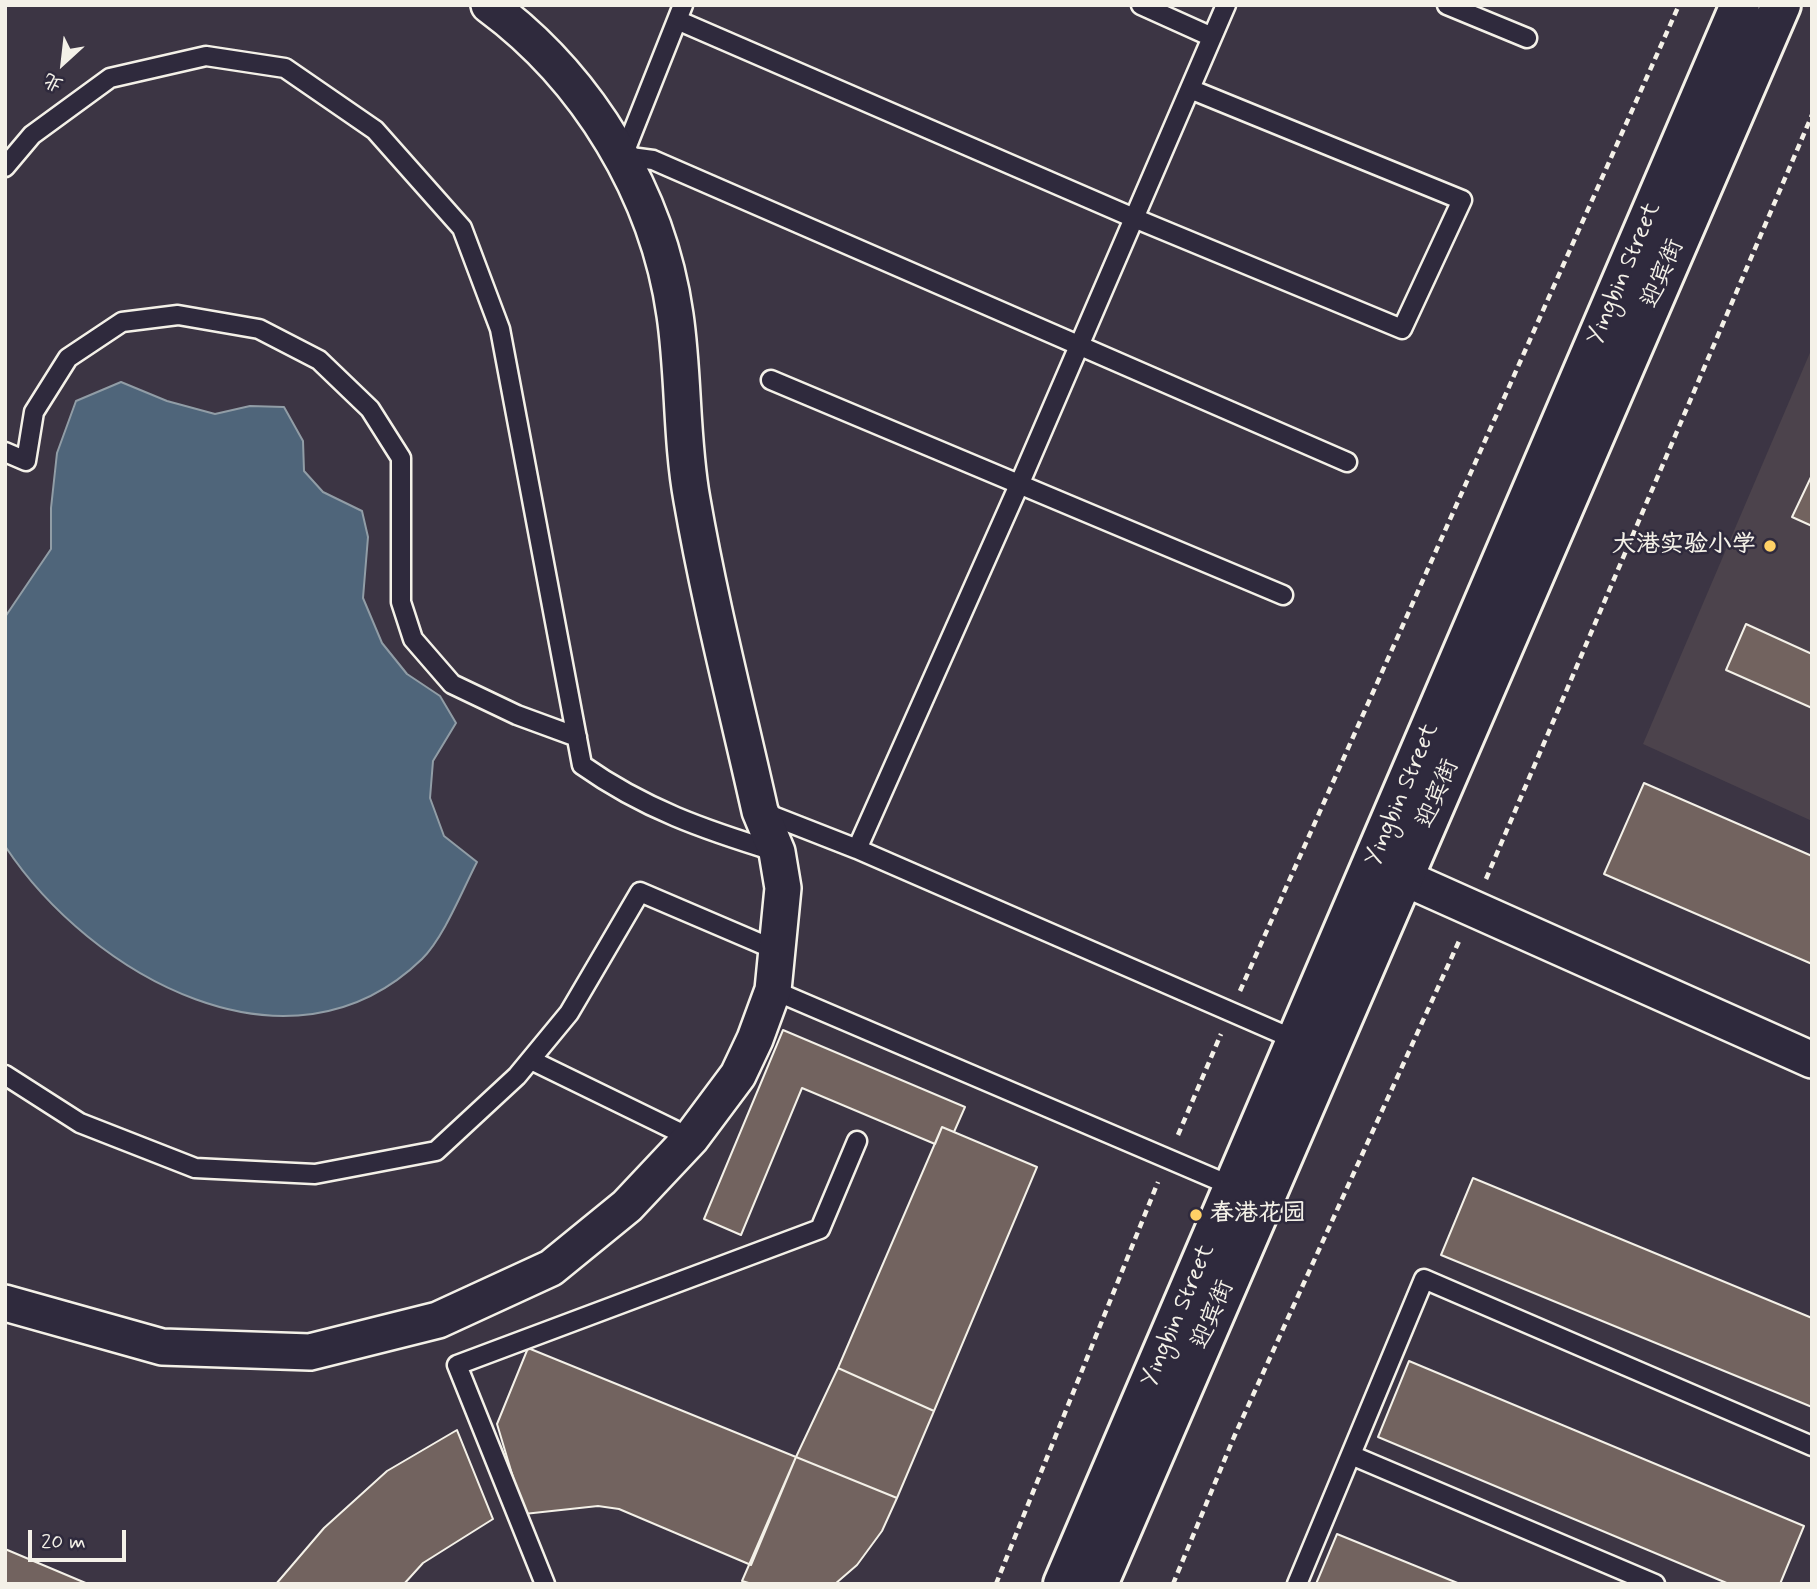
<!DOCTYPE html>
<html>
<head>
<meta charset="utf-8">
<style>
	body { margin:0 }
	#map { position:relative; width:1817px; height:1589px; overflow:hidden; background:#3c3544; font-family:Mynerve,"LXGW WenKai TC",sans-serif }
	canvas { display:block }
	.frame { position:absolute; inset:0; border:7px solid #f4f1e8; pointer-events:none }
	.north { position:absolute; left:28px; top:28px; width:70px; height:70px; -webkit-text-stroke:5px #2f2a3d; paint-order:stroke; rotate:207deg; font-size:19px; font-weight:700; line-height:28px; text-align:center; color:#f4f1e8 }
	.north::after { content:''; display:block; margin:auto; width:24px; height:32px; background:#f4f1e8; clip-path:polygon(50% 0,100% 100%,50% 72%,0 100%) }
	.scale { position:absolute; left:28px; top:1530px; width:98px; height:32px; box-sizing:border-box; border:4px solid #f4f1e8; border-top:0; padding-left:9px; font-size:21px; line-height:24px; white-space:nowrap; color:#f4f1e8; -webkit-text-stroke:5px #2f2a3d; paint-order:stroke }
</style>
</head>
<body>
<div id="map">
<canvas width="1817" height="1589"></canvas>
<div class="frame"></div>
<div class="north">北</div>
<div class="scale">20 m</div>
</div>
<script>
const ctx = document.querySelector('canvas').getContext('2d');
ctx.lineJoin = 'round';
function fillPath(path, color) { ctx.fillStyle = color; ctx.fill(path, 'evenodd'); }
function stroke(path, color, width, dash) { ctx.strokeStyle = color; ctx.lineWidth = width; ctx.lineCap = dash ? 'butt' : 'round'; ctx.setLineDash(dash || []); ctx.stroke(path); }
function label(font, color, halo, rows, align = 'center') {
  ctx.font = font + ' Mynerve,"LXGW WenKai TC",sans-serif'; ctx.lineWidth = 5; ctx.setLineDash([]); ctx.textBaseline = 'middle'; ctx.strokeStyle = halo; ctx.fillStyle = color; for (const [text, x, y, turn = 0] of rows) {
    ctx.save(); ctx.translate(x, y); ctx.rotate((+turn || 0) * Math.PI / 180); ctx.textAlign = isNaN(turn) ? turn : align; if (halo) ctx.strokeText(text, 0, 0); ctx.fillText(text, 0, 0); ctx.restore();
  }
}
const built = new Path2D(`
	M 1812,348 L 1812,821 L 1643,744 Z`);
const water = new Path2D(`
	M 121,382 L 167,401 L 215,414 L 250,406 L 284,407 L 303,441 L 304,471 L 323,492 L 362,511 L 368,537 L 363,598 L 382,643 L 407,674 L 440,696 L 456,723 L 433,761 L 430,798 L 444,836 L 477,862 C 462,891 444,937 422,959 C 289,1088 90,975 5,846 L 5,617 L 51,549 L 51,508 L 57,453 L 76,401 Z`);
const building = new Path2D(`
	M 1812,475 L 1812,526 L 1792,517 Z
	M 1746,624 L 1812,654 L 1812,708 L 1726,670 Z
	M 1644,783 L 1812,856 L 1812,964 L 1604,874 Z
	M 783,1030 L 965,1107 L 954,1132 L 942,1127 L 935,1144 L 802,1088 L 741,1235 L 704,1219 Z
	M 942,1127 L 1037,1167 L 934,1411 L 838,1368 Z
	M 1473,1178 L 1812,1318 L 1812,1407 L 1441,1255 Z
	M 528,1348 L 796,1457 L 751,1565 L 619,1509 L 598,1506 L 524,1514 L 497,1424 Z
	M 1409,1361 L 1804,1526 L 1780,1584 L 1729,1584 L 1378,1437 Z
	M 838,1368 L 934,1411 L 897,1498 L 796,1457 Z
	M 457,1430 L 493,1519 L 423,1563 L 404,1584 L 276,1584 L 324,1528 L 387,1471 Z
	M 796,1457 L 897,1498 L 882,1531 L 857,1565 L 835,1584 L 752,1584 L 742,1581 Z
	M 1337,1534 L 1460,1584 L 1316,1584 Z
	M 5,1549 L 88,1584 L 5,1584 Z`);
const path = new Path2D(`
	M 1486,879 L 1812,115
	M 1240,991 L 1679,5
	M 1178,1135 L 1221,1034
	M 996,1584 L 1158,1182
	M 1173,1584 L 1234,1437 L 1460,939`);
const service = new Path2D(`
	M 683,5 L 623,156 L 653,160 L 1347,462
	M 1141,5 L 1212,37
	M 1447,5 L 1527,38
	M 677,20 L 1134,218 L 1402,329 L 1462,200 L 1190,89
	M 5,167 L 32,135 L 110,78 L 206,56 L 285,68 L 375,130 L 462,228 L 500,329 L 582,765 C 644,809 705,830 777,852
	M 771,380 L 1283,595
	M 5,452 L 26,461 L 34,412 L 68,358 L 122,322 L 178,315 L 259,329 L 319,360 L 370,409 L 401,458 L 401,602 L 413,639 L 452,684 L 517,715 L 577,737
	M 760,811 L 857,849 L 1298,1041
	M 857,849 L 1019,485 L 1226,5
	M 773,990 L 1234,1187
	M 531,1060 L 691,1138
	M 5,1075 L 80,1123 L 195,1168 L 315,1174 L 436,1151 L 517,1076 L 569,1013 L 640,892 L 778,951
	M 1351,1455 L 1655,1584
	M 545,1584 L 457,1365 L 820,1229 L 857,1141
	M 1297,1584 L 1424,1279 L 1812,1446`);
const minor = new Path2D(`
	M 1380,867 L 1812,1060
	M 5,1303 L 162,1347 L 310,1352 L 438,1320 L 551,1268 L 627,1206 L 691,1138 L 738,1075 L 755,1039 L 773,990 L 783,888 L 777,852 L 760,811 C 737,708 710,604 692,500 C 681,440 684,376 675,315 C 658,194 588,78 489,5`);
const secondary = new Path2D(`
	M 1063,1584 L 1740,5
	M 1098,1584 L 1781,5`);
const markers = [
	[1770,546,7,"#ffd166"],
	[1196,1215,7,"#ffd166"]
];
const streetNames = [
	["Yingbin Street",1625,274,-67],
	["迎宾街",1664,274,-67],
	["迎宾街",1439,794,-67],
	["Yingbin Street",1403,795,-67],
	["迎宾街",1214,1315,-67],
	["Yingbin Street",1179,1316,-67]
];
const poiNames = [
	["大港实验小学",1756,546],
	["春港花园",1210,1215,"left"]
];
fillPath(built, '#4c434c');
fillPath(water, '#4f657a');
stroke(water, '#919da6', 2);
fillPath(building, '#72635f');
stroke(building, '#f4f1e8', 2);
stroke(service, '#f4f1e8', 23);
stroke(minor, '#f4f1e8', 40);
stroke(secondary, '#f4f1e8', 44);
stroke(path, '#f4f1e8', 4.5, [7, 5]);
stroke(service, '#2f2a3d', 18);
stroke(minor, '#2f2a3d', 35);
stroke(secondary, '#2f2a3d', 38);
for (const [x, y, r, color] of markers) { const dot = new Path2D(); dot.arc(x, y, r, 0, 2 * Math.PI); ctx.fillStyle = color; ctx.fill(dot); stroke(dot, '#2f2a3d', 2.5); }
label('24px', '#f4f1e8', '#2f2a3d', streetNames);
label('bold 24px', '#f4f1e8', '#2f2a3d', poiNames, 'right');
</script>
</body>
</html>
